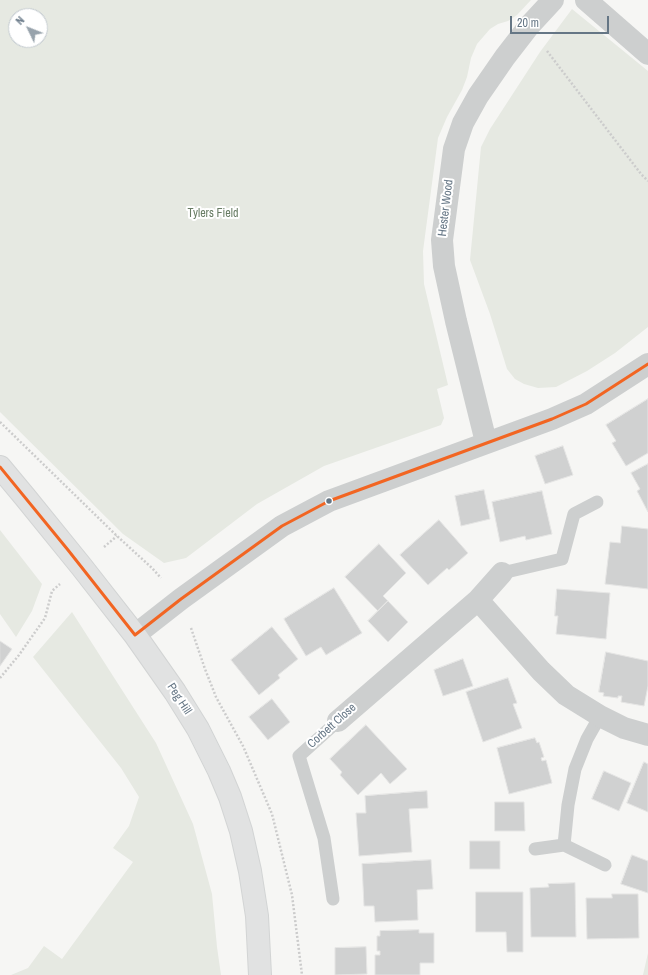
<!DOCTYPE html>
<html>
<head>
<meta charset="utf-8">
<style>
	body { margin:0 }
	#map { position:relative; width:648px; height:975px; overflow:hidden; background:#f6f6f4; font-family:"Archivo Narrow",sans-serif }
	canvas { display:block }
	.north { position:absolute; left:8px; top:8px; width:40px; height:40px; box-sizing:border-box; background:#fff; border:1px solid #c1c8ce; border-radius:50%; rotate:313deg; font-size:11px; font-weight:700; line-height:16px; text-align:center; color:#657685 }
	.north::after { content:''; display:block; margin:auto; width:14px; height:18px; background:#98a3ac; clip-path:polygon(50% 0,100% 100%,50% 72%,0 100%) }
	.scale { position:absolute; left:510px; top:16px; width:99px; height:18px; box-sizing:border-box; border:2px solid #657685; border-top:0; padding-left:5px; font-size:12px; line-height:14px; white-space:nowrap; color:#657685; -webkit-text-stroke:3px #fff; paint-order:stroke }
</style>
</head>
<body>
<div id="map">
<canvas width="648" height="975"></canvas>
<div class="north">N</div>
<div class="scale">20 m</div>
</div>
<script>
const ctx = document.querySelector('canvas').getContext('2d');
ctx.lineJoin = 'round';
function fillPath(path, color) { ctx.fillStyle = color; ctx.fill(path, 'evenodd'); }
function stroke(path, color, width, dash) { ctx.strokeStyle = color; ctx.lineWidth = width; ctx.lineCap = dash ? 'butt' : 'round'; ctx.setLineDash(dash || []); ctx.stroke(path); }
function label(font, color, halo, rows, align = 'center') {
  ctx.font = font + ' "Archivo Narrow",sans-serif'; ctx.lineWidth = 4; ctx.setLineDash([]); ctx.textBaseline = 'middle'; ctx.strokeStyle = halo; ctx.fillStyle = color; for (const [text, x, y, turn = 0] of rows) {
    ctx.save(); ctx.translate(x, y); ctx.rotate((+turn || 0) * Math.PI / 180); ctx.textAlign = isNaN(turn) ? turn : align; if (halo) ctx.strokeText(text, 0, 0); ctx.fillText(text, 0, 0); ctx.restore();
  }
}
const green = new Path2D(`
	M 0,0 L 531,0 L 517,15 L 508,21 L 498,24 L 490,29 L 477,44 L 471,58 L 467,77 L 462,90 L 447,117 L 438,138 L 423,251 L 424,284 L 448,385 L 437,389 L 444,418 L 441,425 L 324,466 L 257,504 L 186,558 L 164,563 L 123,534 L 0,412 ZM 16,16 L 40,16 L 40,40 L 16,40 Z
	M 572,9 L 648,71 L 648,327 L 615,353 L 587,371 L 556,387 L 538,388 L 524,384 L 515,379 L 507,369 L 490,314 L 470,260 L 481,147 L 490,129 L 540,52 Z
	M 0,530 L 42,584 L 32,611 L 16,637 L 0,614 Z
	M 72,612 L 156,743 L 193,824 L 212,894 L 217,947 L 221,975 L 11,975 L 28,968 L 44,946 L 62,959 L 133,862 L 113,848 L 129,826 L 139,797 L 121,768 L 33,657 Z
	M 648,953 L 648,975 L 643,975 Z`);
const building = new Path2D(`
	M 648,399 L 648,453 L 626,466 L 612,443 L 616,441 L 606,425 Z
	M 563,446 L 573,475 L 545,484 L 535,456 Z
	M 648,464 L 648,512 L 637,491 L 640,489 L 631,473 Z
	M 484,490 L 490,519 L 461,526 L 455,496 Z
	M 542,491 L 552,534 L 526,540 L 525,536 L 500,542 L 492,502 Z
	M 439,520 L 468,553 L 449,570 L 447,568 L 428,585 L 400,555 Z
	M 622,526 L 648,529 L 648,589 L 605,584 L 610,542 L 620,543 Z
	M 379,544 L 406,573 L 383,596 L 388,601 L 378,611 L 345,577 Z
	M 334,588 L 362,633 L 326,655 L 321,647 L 306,656 L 284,619 Z
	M 557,589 L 610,593 L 606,639 L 556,634 L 558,616 L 555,616 Z
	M 388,601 L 408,622 L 388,642 L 368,621 Z
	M 272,627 L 298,659 L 278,675 L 280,678 L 259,695 L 231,660 Z
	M 0,641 L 12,649 L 0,666 Z
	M 606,652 L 648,661 L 648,686 L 644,706 L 621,702 L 622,696 L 618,696 L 618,698 L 603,696 L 604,693 L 599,692 Z
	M 463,659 L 473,686 L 443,696 L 434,670 Z
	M 508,678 L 517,703 L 513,704 L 522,728 L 483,742 L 466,692 Z
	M 272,699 L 290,722 L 268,740 L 249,717 Z
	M 366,725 L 407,769 L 390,784 L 381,773 L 358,795 L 340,775 L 342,772 L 330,759 Z
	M 535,738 L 537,743 L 539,742 L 544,757 L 541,758 L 542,761 L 546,760 L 552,783 L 509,794 L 497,748 Z
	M 644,762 L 648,764 L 648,812 L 627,803 Z
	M 604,771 L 631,783 L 619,811 L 592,799 Z
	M 427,791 L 428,808 L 409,809 L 412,852 L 359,856 L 356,813 L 366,813 L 365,796 Z
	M 495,802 L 524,802 L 525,831 L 495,831 Z
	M 470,841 L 500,841 L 500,869 L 470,869 Z
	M 632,855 L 648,861 L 648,893 L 621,884 Z
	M 431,860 L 433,889 L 417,890 L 418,920 L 375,922 L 374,906 L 364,906 L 362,864 Z
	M 575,883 L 576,937 L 531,937 L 530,888 L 549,887 L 548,884 Z
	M 476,892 L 523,892 L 523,952 L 507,952 L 506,932 L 476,932 Z
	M 612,894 L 638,894 L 639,938 L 587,939 L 586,898 L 612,898 Z
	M 419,930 L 419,933 L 434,933 L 434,963 L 420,963 L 420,975 L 375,975 L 375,955 L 380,955 L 380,951 L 377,951 L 377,936 L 380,936 L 380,931 Z
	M 366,947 L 367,974 L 335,975 L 335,948 Z`);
const path = new Path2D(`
	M 547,51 L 641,174 L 648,181
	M 0,422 L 117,536 L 152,568 L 161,578
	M 104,547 L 117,536
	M 191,628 L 205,669 L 216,697 L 243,746 L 272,814 L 292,895 L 302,975
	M 0,678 L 19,655 L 45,618 L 52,591 L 60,584`);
const lane = new Path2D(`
	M 502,573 L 562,559 L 574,514 L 597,502
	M 564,845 L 568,805 L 575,769 L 587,739 L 600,716
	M 535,849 L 564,845 L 605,865
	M 333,899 L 324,838 L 299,756 L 338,721`);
const street = new Path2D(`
	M 586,0 L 648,54
	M 486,442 L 456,321 L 444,266 L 442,240 L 454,149 L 463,123 L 478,96 L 505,57 L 529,26 L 553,0
	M 478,600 L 541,671 L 566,695 L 600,716 L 624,728 L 648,735
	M 135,635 L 181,599 L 282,526 L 329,501 L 552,419 L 586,404 L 648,364
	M 338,721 L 478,600 L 502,573`);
const secondary = new Path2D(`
	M 0,467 L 25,497 L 81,566 L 135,635 L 175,692 L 198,729 L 219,771 L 230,797 L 241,831 L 250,871 L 257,916 L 260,975`);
const bus1 = new Path2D(`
	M 0,467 L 68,550 L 135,635 L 181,599 L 282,526 L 329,501 L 552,419 L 586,404 L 648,364`);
const markers = [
	[329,501,3.5,"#657685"]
];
const streetNames = [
	["Hester Wood",446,208,-83],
	["Peg Hill",179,699,57],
	["Corbett Close",332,726,-42]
];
const parkNames = [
	["Tylers Field",213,214]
];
fillPath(green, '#e6e9e2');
fillPath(building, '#d0d1d1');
stroke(building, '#e5e5e4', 1);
stroke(secondary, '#d2d4d4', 24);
stroke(path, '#ccc', 2.5, [2, 2]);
stroke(lane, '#cdcfcf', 13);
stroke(street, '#cdcfcf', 22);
stroke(secondary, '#e1e2e2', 22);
stroke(bus1, '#f26522', 3);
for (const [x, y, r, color] of markers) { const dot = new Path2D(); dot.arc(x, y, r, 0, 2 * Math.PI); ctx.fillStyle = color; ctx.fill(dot); stroke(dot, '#fff', 1.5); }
label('12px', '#657685', '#fff', streetNames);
label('12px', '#687c64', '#fff', parkNames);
</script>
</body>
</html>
